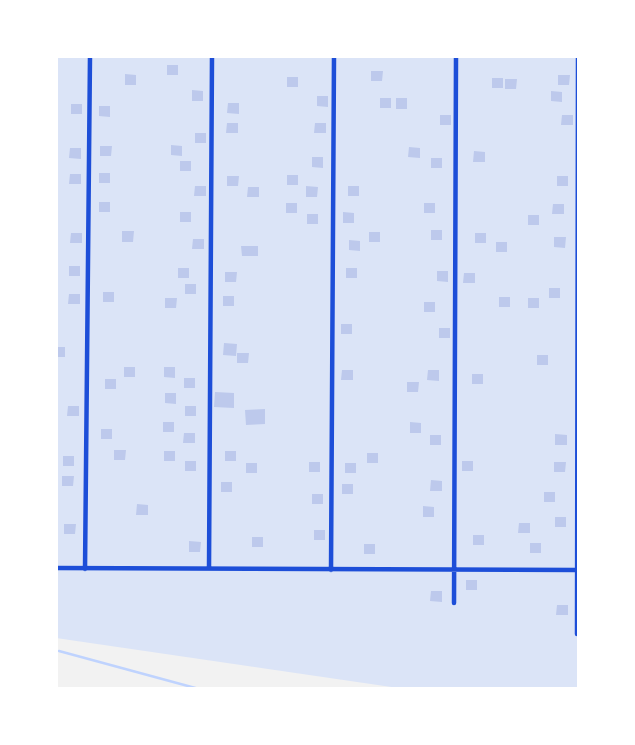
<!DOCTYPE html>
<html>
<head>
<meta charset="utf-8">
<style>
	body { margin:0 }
	#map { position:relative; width:635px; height:745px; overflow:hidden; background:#f2f2f2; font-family:"Roboto Condensed",sans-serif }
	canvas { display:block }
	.frame { position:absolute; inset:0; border:58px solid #fff; pointer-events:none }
</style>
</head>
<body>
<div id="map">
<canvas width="635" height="745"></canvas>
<div class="frame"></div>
</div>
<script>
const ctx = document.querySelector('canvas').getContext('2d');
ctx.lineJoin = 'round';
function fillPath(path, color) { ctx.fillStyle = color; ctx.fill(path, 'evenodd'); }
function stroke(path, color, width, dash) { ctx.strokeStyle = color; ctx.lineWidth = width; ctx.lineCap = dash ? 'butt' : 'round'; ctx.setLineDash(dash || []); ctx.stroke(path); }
const green = new Path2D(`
	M 56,56 L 579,56 L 579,689 L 405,689 L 56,638 Z`);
const stream = new Path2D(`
	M 59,651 L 199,689`);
const building = new Path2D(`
	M 167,65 L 178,65 L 178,75 L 167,75 Z
	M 371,71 L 383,71 L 382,81 L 371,81 Z
	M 125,74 L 136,75 L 136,85 L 125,85 Z
	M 558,75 L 570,75 L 569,85 L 558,85 Z
	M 287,77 L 298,77 L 298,87 L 287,87 Z
	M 492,78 L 503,78 L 503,88 L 492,88 Z
	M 505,79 L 517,79 L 516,89 L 505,89 Z
	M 192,90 L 203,91 L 203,101 L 192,101 Z
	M 551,91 L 562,92 L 562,102 L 551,101 Z
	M 317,96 L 328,96 L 328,107 L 317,106 Z
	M 380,98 L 391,98 L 391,108 L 380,108 Z
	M 396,98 L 407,98 L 407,109 L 396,109 Z
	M 228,103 L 239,103 L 239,114 L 227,113 Z
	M 71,104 L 82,104 L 82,114 L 71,114 Z
	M 99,106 L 110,106 L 110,117 L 99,116 Z
	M 440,115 L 451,115 L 451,125 L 440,125 Z
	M 562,115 L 573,115 L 573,125 L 561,125 Z
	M 227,123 L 238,123 L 238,133 L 226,133 Z
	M 315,123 L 326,123 L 326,133 L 314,133 Z
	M 195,133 L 206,133 L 206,143 L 195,143 Z
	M 171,145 L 182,146 L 182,156 L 171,155 Z
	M 100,146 L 112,146 L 111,156 L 100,156 Z
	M 409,147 L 420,148 L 420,158 L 408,157 Z
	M 70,148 L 81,148 L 81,159 L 69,158 Z
	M 474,151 L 485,152 L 485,162 L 473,162 Z
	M 312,157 L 323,157 L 323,168 L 312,167 Z
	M 431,158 L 442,158 L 442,168 L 431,168 Z
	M 180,161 L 191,161 L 191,171 L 180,171 Z
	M 99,173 L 110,173 L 110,183 L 99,183 Z
	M 70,174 L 81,174 L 81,184 L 69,184 Z
	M 287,175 L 298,175 L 298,185 L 287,185 Z
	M 227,176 L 239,176 L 238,186 L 227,186 Z
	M 557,176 L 568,176 L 568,186 L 557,186 Z
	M 195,186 L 206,186 L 206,196 L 194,196 Z
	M 306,186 L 318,187 L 317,197 L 306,197 Z
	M 348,186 L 359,186 L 359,196 L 348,196 Z
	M 248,187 L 259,187 L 259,197 L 247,197 Z
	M 99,202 L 110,202 L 110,212 L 99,212 Z
	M 286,203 L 297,203 L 297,213 L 286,213 Z
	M 424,203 L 435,203 L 435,213 L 424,213 Z
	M 553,204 L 564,204 L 564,214 L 552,214 Z
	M 180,212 L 191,212 L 191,222 L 180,222 Z
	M 343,212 L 354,213 L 354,223 L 343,223 Z
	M 307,214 L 318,214 L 318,224 L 307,224 Z
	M 528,215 L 539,215 L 539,225 L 528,225 Z
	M 431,230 L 442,230 L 442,240 L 431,240 Z
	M 122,231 L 134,231 L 133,242 L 122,242 Z
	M 369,232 L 380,232 L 380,242 L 369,242 Z
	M 71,233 L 82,233 L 82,243 L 70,243 Z
	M 475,233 L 486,233 L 486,243 L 475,243 Z
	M 554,237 L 566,237 L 565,248 L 554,247 Z
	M 193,239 L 204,239 L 204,249 L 192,249 Z
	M 349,240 L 360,241 L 360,251 L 349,250 Z
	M 496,242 L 507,242 L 507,252 L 496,252 Z
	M 241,246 L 258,246 L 258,256 L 242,256 Z
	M 69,266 L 80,266 L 80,276 L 69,276 Z
	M 178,268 L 189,268 L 189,278 L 178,278 Z
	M 346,268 L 357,268 L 357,278 L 346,278 Z
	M 437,271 L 448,271 L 448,282 L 437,281 Z
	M 225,272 L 237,272 L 236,282 L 225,282 Z
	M 464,273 L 475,273 L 475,283 L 463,283 Z
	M 185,284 L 196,284 L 196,294 L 185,294 Z
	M 549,288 L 560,288 L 560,298 L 549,298 Z
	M 103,292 L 114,292 L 114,302 L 103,302 Z
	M 69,294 L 80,294 L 80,304 L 68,304 Z
	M 223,296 L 234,296 L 234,306 L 223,306 Z
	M 499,297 L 510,297 L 510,307 L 499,307 Z
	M 165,298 L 177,298 L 176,308 L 165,308 Z
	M 528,298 L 539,298 L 539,308 L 528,308 Z
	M 424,302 L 435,302 L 435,312 L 424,312 Z
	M 341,324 L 352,324 L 352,334 L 341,334 Z
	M 439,328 L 450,328 L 450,338 L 439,338 Z
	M 224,343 L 237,344 L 236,356 L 223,355 Z
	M 56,347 L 65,347 L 65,357 L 56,357 Z
	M 237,353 L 249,353 L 248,363 L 237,363 Z
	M 537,355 L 548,355 L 548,365 L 537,365 Z
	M 124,367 L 135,367 L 135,377 L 124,377 Z
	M 164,367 L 175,367 L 175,378 L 164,377 Z
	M 342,370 L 353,370 L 353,380 L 341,380 Z
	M 428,370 L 439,370 L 439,381 L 427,380 Z
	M 472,374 L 483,374 L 483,384 L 472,384 Z
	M 184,378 L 195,378 L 195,388 L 184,388 Z
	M 105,379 L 116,379 L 116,389 L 105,389 Z
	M 407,382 L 419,382 L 418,392 L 407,392 Z
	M 215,392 L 234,393 L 234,408 L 214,407 Z
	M 165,393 L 176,393 L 176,404 L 165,403 Z
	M 68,406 L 79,406 L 79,416 L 67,416 Z
	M 185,406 L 196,406 L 196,416 L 185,416 Z
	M 265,409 L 265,424 L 246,425 L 245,410 Z
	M 163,422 L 174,422 L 174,432 L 163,432 Z
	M 410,422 L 421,423 L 421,433 L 410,433 Z
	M 101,429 L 112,429 L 112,439 L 101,439 Z
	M 184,433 L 195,433 L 195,443 L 183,443 Z
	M 555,434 L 567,435 L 567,445 L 555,445 Z
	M 430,435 L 441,435 L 441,445 L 430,445 Z
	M 114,450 L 126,450 L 125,460 L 114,460 Z
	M 164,451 L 175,451 L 175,461 L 164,461 Z
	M 225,451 L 236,451 L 236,461 L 225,461 Z
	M 367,453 L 378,453 L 378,463 L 367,463 Z
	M 63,456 L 74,456 L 74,466 L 63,466 Z
	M 185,461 L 196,461 L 196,471 L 185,471 Z
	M 462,461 L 473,461 L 473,471 L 462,471 Z
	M 309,462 L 320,462 L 320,472 L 309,472 Z
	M 554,462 L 566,462 L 565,472 L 554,472 Z
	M 246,463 L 257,463 L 257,473 L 246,473 Z
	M 345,463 L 356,463 L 356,473 L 345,473 Z
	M 62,476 L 74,476 L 73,486 L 62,486 Z
	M 431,480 L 442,481 L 442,491 L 430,491 Z
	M 221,482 L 232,482 L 232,492 L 221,492 Z
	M 342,484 L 353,484 L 353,494 L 342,494 Z
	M 544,492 L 555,492 L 555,502 L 544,502 Z
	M 312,494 L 323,494 L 323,504 L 312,504 Z
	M 137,504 L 148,505 L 148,515 L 136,515 Z
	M 423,506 L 434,507 L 434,517 L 423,517 Z
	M 555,517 L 566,517 L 566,527 L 555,527 Z
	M 519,523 L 530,523 L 530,533 L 518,533 Z
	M 64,524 L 76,524 L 75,534 L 64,534 Z
	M 314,530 L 325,530 L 325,540 L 314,540 Z
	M 473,535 L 484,535 L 484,545 L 473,545 Z
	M 252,537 L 263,537 L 263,547 L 252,547 Z
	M 189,541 L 201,542 L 200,552 L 189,552 Z
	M 530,543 L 541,543 L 541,553 L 530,553 Z
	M 364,544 L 375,544 L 375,554 L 364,554 Z
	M 466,580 L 477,580 L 477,590 L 466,590 Z
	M 431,591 L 442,591 L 442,602 L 430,601 Z
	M 557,605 L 568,605 L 568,615 L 556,615 Z`);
const minor = new Path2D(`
	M 56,568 L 577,570
	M 209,568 L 212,56
	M 85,569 L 90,56
	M 331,570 L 334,56
	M 454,603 L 456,56
	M 577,634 L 578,56`);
fillPath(green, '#dbe4f7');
stroke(stream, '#bfd3fe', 2.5);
fillPath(building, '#bdc9ec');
stroke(minor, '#1d4ed8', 4.5);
</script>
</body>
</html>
